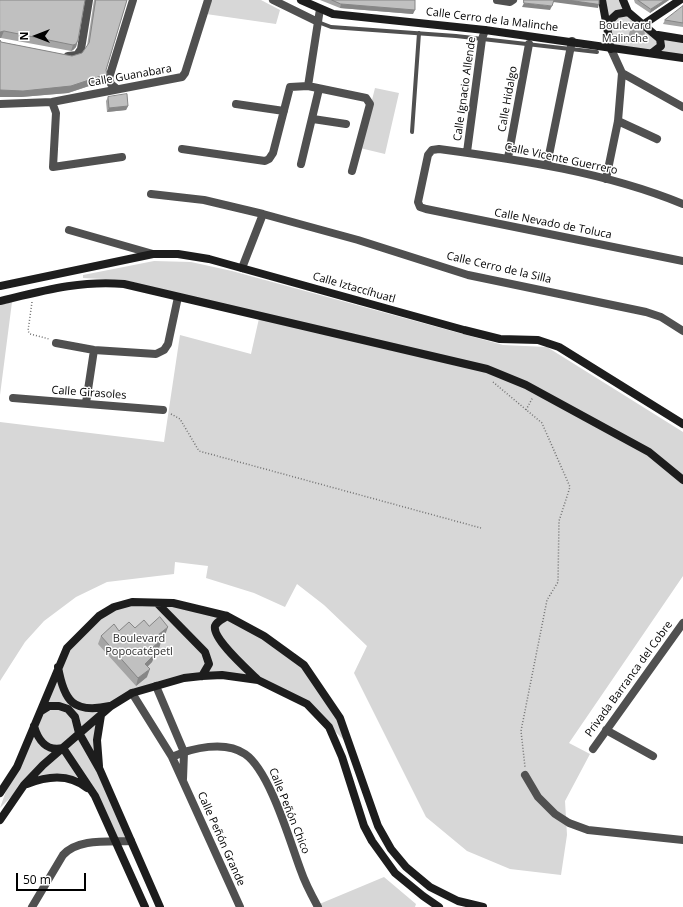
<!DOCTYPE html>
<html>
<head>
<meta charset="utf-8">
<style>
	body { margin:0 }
	#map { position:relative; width:683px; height:907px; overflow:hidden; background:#fff; font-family:"Open Sans",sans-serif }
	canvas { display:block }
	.north { position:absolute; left:16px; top:16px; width:40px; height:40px; -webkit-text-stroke:3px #fff; paint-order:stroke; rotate:270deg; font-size:11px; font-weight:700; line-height:16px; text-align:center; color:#000 }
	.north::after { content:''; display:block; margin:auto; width:14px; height:18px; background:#000; clip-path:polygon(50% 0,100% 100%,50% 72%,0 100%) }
	.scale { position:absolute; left:16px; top:873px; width:70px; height:18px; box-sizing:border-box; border:2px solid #000; border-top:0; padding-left:5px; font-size:12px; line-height:14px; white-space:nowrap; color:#000; -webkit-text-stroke:3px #fff; paint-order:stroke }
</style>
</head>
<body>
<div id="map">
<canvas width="683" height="907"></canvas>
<div class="north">N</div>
<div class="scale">50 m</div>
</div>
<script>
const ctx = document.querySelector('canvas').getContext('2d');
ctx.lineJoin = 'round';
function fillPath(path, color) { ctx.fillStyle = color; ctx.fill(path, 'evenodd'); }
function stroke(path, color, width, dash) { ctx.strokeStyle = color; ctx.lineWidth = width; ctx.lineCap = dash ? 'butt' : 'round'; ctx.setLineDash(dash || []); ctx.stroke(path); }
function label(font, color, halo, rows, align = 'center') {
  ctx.font = font + ' "Open Sans",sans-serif'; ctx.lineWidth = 3; ctx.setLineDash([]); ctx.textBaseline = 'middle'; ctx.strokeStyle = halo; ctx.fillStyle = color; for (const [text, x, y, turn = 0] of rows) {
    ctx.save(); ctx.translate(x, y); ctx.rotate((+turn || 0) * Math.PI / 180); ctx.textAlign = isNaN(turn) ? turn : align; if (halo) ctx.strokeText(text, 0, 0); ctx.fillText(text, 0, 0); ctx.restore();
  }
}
const green = new Path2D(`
	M 210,0 L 261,0 L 280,10 L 276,24 L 206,14 Z
	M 602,0 L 623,0 L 628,12 L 658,35 L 683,39 L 683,58 L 611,49 Z
	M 375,88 L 399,93 L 385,154 L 360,148 Z
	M 154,261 L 191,262 L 232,271 L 503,345 L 547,347 L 683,432 L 683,576 L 569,743 L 590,754 L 565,801 L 567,835 L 561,875 L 510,869 L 467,851 L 426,817 L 354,673 L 367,646 L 324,605 L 297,584 L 285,607 L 254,593 L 206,578 L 208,566 L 175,562 L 174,574 L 107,582 L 76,597 L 44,621 L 25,642 L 0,681 L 0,422 L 164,442 L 180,335 L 251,354 L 260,314 L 124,280 L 83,278 L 83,275 Z
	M 12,302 L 0,395 L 0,305 Z
	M 132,602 L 173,604 L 227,616 L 304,665 L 340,718 L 348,744 L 307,704 L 258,680 L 184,675 L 127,696 L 100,715 L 99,771 L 129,840 L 115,838 L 96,795 L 79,781 L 63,774 L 40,778 L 24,784 L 0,808 L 11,777 L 67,649 L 98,617 Z
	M 384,877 L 416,904 L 415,907 L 317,907 L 317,905 Z`);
const water = new Path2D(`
	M629 35a8 8 0 1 1 16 0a8 8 0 1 1-16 0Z`);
const path = new Path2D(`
	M 32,302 L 28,331 L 30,334 L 49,339
	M 493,382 L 542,423 L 570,487 L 559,521 L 558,582 L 547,600 L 521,731 L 525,767
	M 526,410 L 533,397
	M 171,414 L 180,419 L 199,451 L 481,528`);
const lane = new Path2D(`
	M 318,22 L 331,27 L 456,36 L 597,52
	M 412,132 L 419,33`);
const street = new Path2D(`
	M 273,0 L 318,22
	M 497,0 L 510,2 L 513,0
	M 68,56 L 77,55 L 81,49 L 89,0
	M 622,73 L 683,107
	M 308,86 L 320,9
	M 116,88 L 111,84 L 109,78 L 133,0
	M 52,102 L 56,113 L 53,167 L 122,157
	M 0,104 L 52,102 L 182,77 L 185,73 L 208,0
	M 236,104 L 284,111
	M 313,119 L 346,124
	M 618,121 L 657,139
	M 182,149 L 265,161 L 269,159 L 273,153 L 290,87 L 308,86 L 366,98 L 370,104 L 352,171
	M 467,152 L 482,39 L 485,30
	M 508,158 L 529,44
	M 301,164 L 319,89
	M 547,165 L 572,41
	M 606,179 L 618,121 L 622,73 L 611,49
	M 151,194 L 204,200 L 263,214 L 358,240 L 468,275 L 646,312 L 661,317 L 683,331
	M 683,204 C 605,172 521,160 439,149 L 432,150 L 428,155 L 418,202 L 420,207 L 426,209 L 683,261
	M 69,230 L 153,254
	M 242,268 L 263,214
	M 56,343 L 94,350 L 156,354 L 164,350 L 168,344 L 178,297
	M 13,398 L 163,410
	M 86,403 L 94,350
	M 156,686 L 184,752 L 183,779
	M 132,693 L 172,757 L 240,907
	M 606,730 L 653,756
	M 593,749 L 683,623
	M 172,757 C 192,748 225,740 245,754 C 270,771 290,842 301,871 C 305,883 312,896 318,907
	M 525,775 L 538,797 L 555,814 L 569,823 L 588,830 L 683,840
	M 32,907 L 63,855 C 78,838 109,842 131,841`);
const secondary = new Path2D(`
	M 301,0 L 333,14 L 485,30 L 683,58
	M 602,0 L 611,49
	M 623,0 L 628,12 L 660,39 L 661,46 L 652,53
	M 644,24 L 680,0
	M 605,25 L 617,14 L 628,12
	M 658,35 L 683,39
	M 0,286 L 153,254 L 178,254 L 209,259 L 464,330 L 500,339 L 538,340 L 559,347 L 683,424
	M 0,301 C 42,291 81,280 124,284 L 487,369 L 526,385 L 649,452 L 683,480
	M 157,603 L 205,652 L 209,664 L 202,676
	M 227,616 C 223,619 217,621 215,626 C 212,639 249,671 258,680
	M 58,667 C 64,701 73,714 110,706
	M 41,711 L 49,706 L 59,706 L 68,709 L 75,717 L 79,733 L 100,770 L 160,907
	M 34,726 C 38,740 47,752 63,748 L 95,796 L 145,907
	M 99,766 L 97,740 L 101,715
	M 27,784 C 47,776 69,773 87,788
	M 0,793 L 17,767 L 67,648 L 99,616 L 114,607 L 132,602 L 173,603 L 227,616 L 264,636 L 304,665 L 340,718 L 378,826 L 391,849 L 406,867 L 430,887 L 458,901 L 483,907
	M 0,820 L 24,785 L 43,765 L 111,706 L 132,693 L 184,678 L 202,676 L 222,675 L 258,680 L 307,704 L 329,727 L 342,757 L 364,826 L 372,841 L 395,873 L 423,896 L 439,907`);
const wall = new Path2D(`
	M 0,0 L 85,0 L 76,47 L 73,50 L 71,51 L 1,38 Z
	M 94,0 L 127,0 L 106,70 L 104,81 L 68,93 L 21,97 L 0,97 L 0,40 L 1,42 L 72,56 L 82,53 L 87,46 Z
	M 320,0 L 415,0 L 413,14 L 340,8 Z
	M 634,0 L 669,0 L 650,13 L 635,3 Z
	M 683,6 L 683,27 L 663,24 L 665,20 Z
	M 108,97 L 128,106 L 126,110 L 107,112 L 106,101 Z
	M 149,626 L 165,635 L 161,638 L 162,639 L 159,648 L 154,652 L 155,654 L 152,662 L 147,667 L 147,677 L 136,686 L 98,644 L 101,636 L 119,631 L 135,628 Z`);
const shadedWall = new Path2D(`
	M 554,0 L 568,0 L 599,4 L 598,8 L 553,2 Z
	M 665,0 L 669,0 L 650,13 L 651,9 Z
	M 524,3 L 552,6 L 550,10 L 522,7 Z
	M 341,4 L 415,10 L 413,14 L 340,8 Z
	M 4,31 L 1,38 L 0,38 L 0,32 Z
	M 78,40 L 76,47 L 73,50 L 71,51 L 73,45 Z
	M 107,74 L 104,81 L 68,93 L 21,97 L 0,97 L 0,90 Z
	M 128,106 L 126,110 L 107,112 L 109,108 Z
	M 168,627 L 165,635 L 155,643 L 158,635 Z
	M 162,639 L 159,648 L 148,658 L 151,649 Z
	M 155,654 L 152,662 L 142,672 L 145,664 Z
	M 150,669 L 147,677 L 136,686 L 138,678 Z`);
const building = new Path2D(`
	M 0,0 L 85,0 L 78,40 L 76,44 L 73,45 L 4,31 L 0,32 Z
	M 96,0 L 127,0 L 106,70 L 107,74 L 71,86 L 23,91 L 0,90 L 0,40 L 1,42 L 72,56 L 82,53 L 89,43 Z
	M 332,0 L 415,0 L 415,10 L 341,4 Z
	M 524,0 L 554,0 L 552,6 L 524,3 Z
	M 568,0 L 599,0 L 599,4 Z
	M 638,0 L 665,0 L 651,9 Z
	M 683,6 L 683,23 L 665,20 Z
	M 127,94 L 128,106 L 109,108 L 108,97 Z
	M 160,617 L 168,627 L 158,635 L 162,639 L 151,649 L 155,654 L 145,664 L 150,669 L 138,678 L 101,636 L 114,624 L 119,631 L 129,622 L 135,628 L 144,620 L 149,626 Z`);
const streetNames = [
	["Calle Cerro de la Malinche",492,20,7],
	["Calle Guanabara",130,76,-10],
	["Calle Ignacio Allende",465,89,-82],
	["Calle Hidalgo",508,99,-80],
	["Calle Vicente Guerrero",561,159,12],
	["Calle Nevado de Toluca",553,224,11],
	["Calle Cerro de la Silla",499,268,13],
	["Calle Iztaccíhuatl",354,288,16],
	["Calle Girasoles",89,393,4],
	["Privada Barranca del Cobre",629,679,-54],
	["Calle Peñón Chico",289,811,68],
	["Calle Peñón Grande",221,839,66]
];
const parkNames = [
	["Boulevard",625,26],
	["Malinche",625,39],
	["Boulevard",139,639],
	["Popocatépetl",139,652]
];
fillPath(green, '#d7d7d7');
fillPath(water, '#9e9e9e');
stroke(path, '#727272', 1.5, [1, 2]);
stroke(lane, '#505050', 4);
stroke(street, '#505050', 8);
stroke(secondary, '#1d1d1d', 8);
fillPath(wall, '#a5a5a5');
fillPath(shadedWall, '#868686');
fillPath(building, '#c0c0c0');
stroke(building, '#868686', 1);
label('11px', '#000', '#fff', streetNames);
label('11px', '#2e2e2e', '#fff', parkNames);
</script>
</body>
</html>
